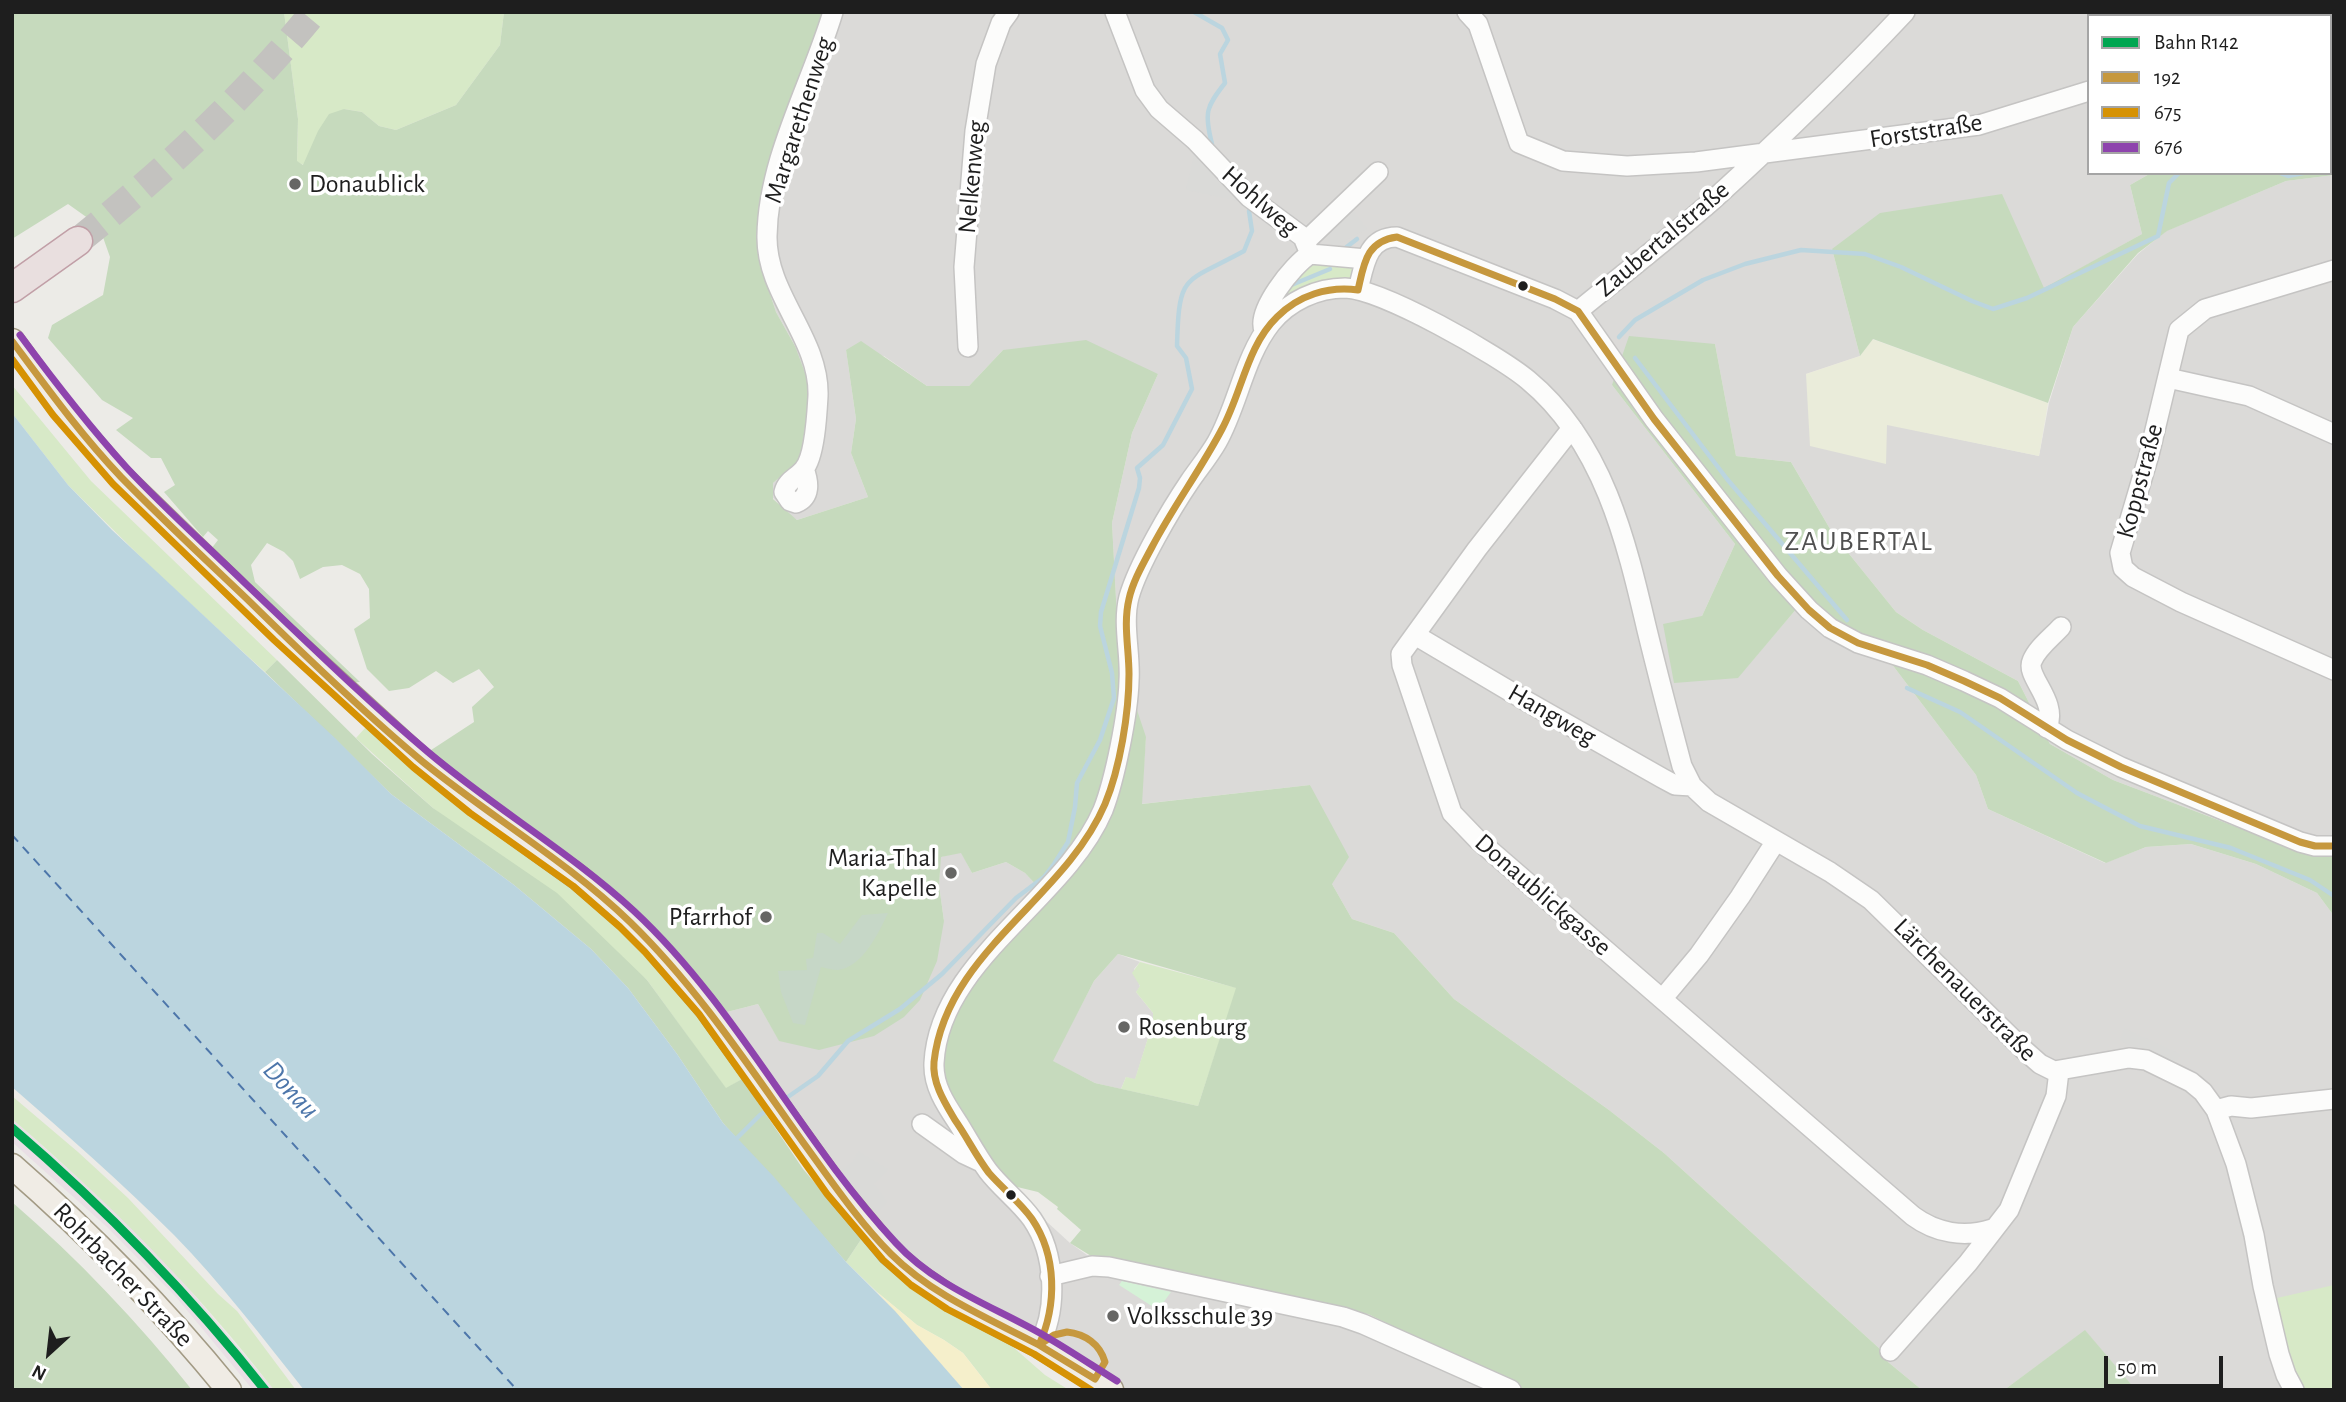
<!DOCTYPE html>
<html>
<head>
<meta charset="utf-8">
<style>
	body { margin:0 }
	#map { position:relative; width:2346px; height:1402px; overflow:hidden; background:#ecebe7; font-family:"Alegreya Sans",sans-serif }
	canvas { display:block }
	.frame { position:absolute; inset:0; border:14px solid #1e1e1e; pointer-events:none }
	.legend { position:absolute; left:2087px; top:14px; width:245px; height:161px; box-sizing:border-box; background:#fff; border:2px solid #a5a5a5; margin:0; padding:9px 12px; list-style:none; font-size:21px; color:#1e1e1e }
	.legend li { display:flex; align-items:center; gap:14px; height:35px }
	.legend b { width:35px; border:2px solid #a5a5a5 }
	.north { position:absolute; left:14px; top:1318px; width:70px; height:70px; -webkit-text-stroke:5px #fff; paint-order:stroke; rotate:207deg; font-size:19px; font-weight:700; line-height:28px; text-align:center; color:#1e1e1e }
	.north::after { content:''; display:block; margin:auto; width:24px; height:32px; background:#1e1e1e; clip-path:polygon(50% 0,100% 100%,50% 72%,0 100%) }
	.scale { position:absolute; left:2104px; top:1356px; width:119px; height:32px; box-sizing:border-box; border:4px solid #1e1e1e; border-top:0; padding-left:9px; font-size:21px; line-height:24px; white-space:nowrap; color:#1e1e1e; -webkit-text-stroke:5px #fff; paint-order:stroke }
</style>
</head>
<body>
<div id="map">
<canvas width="2346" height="1402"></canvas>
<div class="frame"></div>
<ul class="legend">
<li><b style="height:9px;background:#00a651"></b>Bahn R142</li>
<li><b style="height:9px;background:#c6983e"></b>192</li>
<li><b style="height:9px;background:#d69204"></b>675</li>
<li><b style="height:9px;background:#8e44ad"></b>676</li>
</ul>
<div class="north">N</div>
<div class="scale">50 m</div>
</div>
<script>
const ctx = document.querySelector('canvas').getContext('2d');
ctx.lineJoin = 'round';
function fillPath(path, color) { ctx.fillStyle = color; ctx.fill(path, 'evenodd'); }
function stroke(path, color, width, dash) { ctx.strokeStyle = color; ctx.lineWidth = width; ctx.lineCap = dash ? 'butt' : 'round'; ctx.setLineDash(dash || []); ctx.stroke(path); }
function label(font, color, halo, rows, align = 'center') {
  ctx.font = font + ' "Alegreya Sans",sans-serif'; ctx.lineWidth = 7; ctx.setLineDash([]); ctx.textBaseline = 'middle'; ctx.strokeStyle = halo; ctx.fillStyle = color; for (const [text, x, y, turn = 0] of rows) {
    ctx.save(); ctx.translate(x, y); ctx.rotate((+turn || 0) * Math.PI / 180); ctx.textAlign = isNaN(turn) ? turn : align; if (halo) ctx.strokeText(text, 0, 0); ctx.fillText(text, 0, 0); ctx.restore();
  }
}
const residential = new Path2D(`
	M 824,12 L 2205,12 L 2208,16 L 2089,16 L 2089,173 L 2151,173 L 2130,185 L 2142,234 L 2044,289 L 1832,249 L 1860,356 L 1806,374 L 1886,463 L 1886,424 L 2039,456 L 2049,403 L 2073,327 L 2138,254 L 2166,231 L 2286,181 L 2334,175 L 2334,852 L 2292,848 L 2113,780 L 2050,744 L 2018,681 L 1923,630 L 1896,612 L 1833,534 L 1791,462 L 1736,456 L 1715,344 L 1612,385 L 1735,544 L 1702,616 L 1738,677 L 1798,607 L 1875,642 L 1976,775 L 1988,809 L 2105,863 L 2146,847 L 2191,844 L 2256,864 L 2317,893 L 2334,916 L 2334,1390 L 2136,1390 L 2085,1331 L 2004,1390 L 1922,1390 L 1888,1362 L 1880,1349 L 1664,1153 L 1609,1110 L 1454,999 L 1394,933 L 1352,919 L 1332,884 L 1310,785 L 1141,804 L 1146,737 L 1116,708 L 1119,693 L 1119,656 L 1112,523 L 1132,433 L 1158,374 L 1003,350 L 969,386 L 927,386 L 884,356 L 846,350 L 856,419 L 851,453 L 868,497 L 797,520 L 791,516 L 773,498 L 773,483 L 800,460 L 795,346 L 776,312 L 758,257 L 759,215 Z
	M 961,852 L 972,873 L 1006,862 L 1025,873 L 1039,888 L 990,1161 L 1034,1210 L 1070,1243 L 1087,1255 L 1368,1314 L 1524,1390 L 1127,1390 L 993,1313 L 896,1247 L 815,1145 L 727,1012 L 758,1004 L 779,1040 L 944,921 L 939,885 L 940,857 Z
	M 1118,954 L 1140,962 L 1134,969 L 1140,987 L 1136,992 L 1153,1013 L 1153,1022 L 1135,1080 L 1126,1077 L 1121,1089 L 1095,1083 L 1052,1061 L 1094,981 Z`);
const industrial = new Path2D(`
	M 12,1119 L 113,1209 L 167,1263 L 274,1390 L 253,1390 L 176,1297 L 107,1227 L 12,1142 Z`);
const religious = new Path2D(`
	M 1196,147 L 1249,203 L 1186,190 Z
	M 1348,205 L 1367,229 L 1333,247 L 1322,230 Z
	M 2124,1028 L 2180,1054 L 2175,1065 L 2120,1041 Z
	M 858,1151 L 888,1169 L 874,1184 L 887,1202 L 874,1216 L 843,1177 L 842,1170 L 853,1162 Z`);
const farmland = new Path2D(`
	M 1872,339 L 2048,403 L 2039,456 L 1887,425 L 1886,464 L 1810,446 L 1806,374 L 1860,356 Z`);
const grass = new Path2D(`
	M 284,12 L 504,12 L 500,45 L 456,105 L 396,130 L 379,126 L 362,112 L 344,109 L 304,165 L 297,162 L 298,119 Z
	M 1357,259 L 1350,280 C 1315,282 1304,286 1275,305 C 1307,262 1303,265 1357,259 Z
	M 12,385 L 91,481 L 277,660 L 265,672 L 160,576 L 68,485 L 12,413 Z
	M 366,727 L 415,771 L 604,913 L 677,986 L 742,1079 L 726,1089 L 647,980 L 433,808 L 356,738 Z
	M 1140,962 L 1237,988 L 1198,1106 L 1121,1089 L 1126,1077 L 1135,1079 L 1153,1022 L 1153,1013 L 1136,992 L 1140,986 L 1132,973 Z
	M 12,1096 L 78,1152 L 128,1198 L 218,1294 L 237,1311 L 296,1390 L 274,1390 C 196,1289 109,1202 12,1119 Z
	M 862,1238 L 1005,1340 L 1045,1375 L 1069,1390 L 992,1390 L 963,1353 L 944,1340 L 917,1325 L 877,1292 L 846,1262 Z
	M 2334,1285 L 2334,1390 L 2303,1390 L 2288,1365 L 2277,1298 Z`);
const forest = new Path2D(`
	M 12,12 L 284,12 L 298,119 L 297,161 L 303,165 L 318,131 L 329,114 L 344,109 L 362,112 L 379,126 L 396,130 L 456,105 L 500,45 L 504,12 L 824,12 L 759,215 L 758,257 L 776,312 L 795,346 L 811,389 L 800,460 L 773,483 L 773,499 L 797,520 L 868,497 L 851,453 L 856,419 L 846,350 L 861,341 L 927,386 L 969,386 L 1003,350 L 1086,340 L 1158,374 L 1132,433 L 1112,523 L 1119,656 L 1119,693 L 1116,708 L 1137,710 L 1146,737 L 1142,804 L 1310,785 L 1349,857 L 1332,884 L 1352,919 L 1394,933 L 1454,999 L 1609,1110 L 1664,1153 L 1880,1349 L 1888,1362 L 1922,1390 L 1524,1390 L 1368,1314 L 1096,1259 L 1070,1243 L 1081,1230 L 1057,1209 L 1058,1207 L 1038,1192 L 1009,1185 L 999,1173 L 947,1088 L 944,1061 L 947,1037 L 962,1000 L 1039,888 L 1025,873 L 1006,862 L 972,873 L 961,853 L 941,857 L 939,885 L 944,921 L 937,961 L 920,1000 L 904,1017 L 874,1036 L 819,1050 L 779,1041 L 758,1004 L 727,1012 C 685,961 642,915 592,873 C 540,829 480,794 425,754 L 474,722 L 472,707 L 494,687 L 479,669 L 453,683 L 436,671 L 409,688 L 389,691 L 367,669 L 354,629 L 370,618 L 369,589 L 360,574 L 342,565 L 323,567 L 300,579 L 293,561 L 284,552 L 267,543 L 251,565 L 255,582 L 360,682 L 346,683 L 251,595 L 223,557 L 211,549 L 218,540 L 208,531 L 203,537 L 164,492 L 175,485 L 161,458 L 151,458 L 116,430 L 133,418 L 102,400 L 48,338 L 52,325 L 103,295 L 110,257 L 99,226 L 68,204 L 12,239 ZM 1118,954 L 1236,988 L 1198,1106 L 1095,1083 L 1053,1061 L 1094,981 Z
	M 2263,12 L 2334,12 L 2334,175 L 2286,181 L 2167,231 L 2138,253 L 2073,327 L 2048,403 L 1873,339 L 1860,356 L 1832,249 L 1880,213 L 2002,194 L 2044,288 L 2142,234 L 2130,185 L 2151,173 L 2330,173 L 2330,16 L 2253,16 Z
	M 1629,336 L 1715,344 L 1736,456 L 1791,462 L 1833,534 L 1896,612 L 1923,630 L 2018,681 L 2050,744 L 2113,780 L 2292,848 L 2334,852 L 2334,916 L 2317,893 L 2256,864 L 2191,844 L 2146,847 L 2106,863 L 1988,809 L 1976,775 L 1875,642 L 1798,607 L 1738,678 L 1674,683 L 1663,624 L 1702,616 L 1735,544 L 1612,385 Z
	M 277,660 L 372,754 L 433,808 L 557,893 L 647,980 L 726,1088 L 742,1079 L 803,1169 L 862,1238 L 846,1262 L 723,1123 L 677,1054 L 628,988 L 591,949 L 514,885 L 391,794 L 265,672 Z
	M 12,1202 C 78,1259 138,1322 192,1390 L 12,1390 Z
	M 2085,1330 L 2136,1390 L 2004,1390 Z`);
const sand = new Path2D(`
	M 877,1292 L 917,1325 L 944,1340 L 963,1353 L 992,1390 L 964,1390 L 962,1388 Z`);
const cemetery = new Path2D(`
	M 888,913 C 879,932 863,967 838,970 C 833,970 826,968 821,967 L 805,1025 L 793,1023 L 781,992 L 778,971 L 807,970 L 806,959 L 813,958 L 817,933 L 823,933 L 840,944 L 862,915 Z`);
const park = new Path2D(`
	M 1122,1281 L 1171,1292 L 1158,1310 L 1119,1285 Z`);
const water = new Path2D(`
	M 12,413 L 68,485 L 112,530 L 335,738 L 391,794 L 514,885 L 591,949 L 628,988 L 677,1054 L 723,1123 L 774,1177 L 846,1262 L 895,1311 L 964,1390 L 304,1390 C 262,1337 221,1283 174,1235 C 122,1183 67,1135 12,1087 Z`);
const stream = new Path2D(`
	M 1194,12 L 1222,28 L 1228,40 L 1220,54 L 1225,83 C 1206,107 1204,113 1212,144
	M 2330,169 L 2334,168
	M 2280,173 L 2288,176 L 2303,173
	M 1344,249 L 1357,239
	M 1289,286 L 1330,269
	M 1619,337 L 1635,320 L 1703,280 L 1745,264 L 1801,250 L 1865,254 L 1901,267 L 1972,301 L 1993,309 L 2027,298 L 2158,236 L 2169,183 L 2179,173
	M 1635,358 L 1727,479 L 1847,620
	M 1907,688 L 1960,712 L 2077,793 L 2140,826 L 2231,848 L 2310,880 L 2334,896
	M 782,1101 L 818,1076 L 848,1041 L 900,1009 L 942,974 L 1016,898 L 1044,877 L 1054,864 L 1068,842 L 1075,807 L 1077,783 L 1100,740 L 1114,698 L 1112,673 L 1100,626 L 1101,612 L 1139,488 L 1140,478 L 1137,468 L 1163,445 L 1192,389 L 1186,358 L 1177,346 C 1179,271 1184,284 1244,251 L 1252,231 L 1249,211
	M 737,1138 L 760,1115 L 769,1109`);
const ferry = new Path2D(`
	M 12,835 L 517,1390`);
const highwayTunnel = new Path2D(`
	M 78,241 C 164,172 244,98 314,12`);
const minor = new Path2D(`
	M 1115,12 L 1145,90 L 1159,109 L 1195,140 L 1249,197 L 1303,237 L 1310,254
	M 1467,12 L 1478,24 L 1519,143 L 1563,161 L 1627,166 L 1696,162 L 1979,125 L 2089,91
	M 1306,241 L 1378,172
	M 2334,270 L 2205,309 L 2179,330 L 2149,455 L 2120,553 L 2123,568 L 2133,577 L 2181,602 L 2334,670
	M 1358,290 C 1364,267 1366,237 1397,237 L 1555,299 L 1578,311 L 1654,419 L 1778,576 L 1809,610 L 1830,628 L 1858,643 L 1927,665 L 1964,681 L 2000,698 L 2067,740 L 2121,767 L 2300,842 L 2315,846 L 2334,846
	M 1578,311 C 1623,274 1670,238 1714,199 C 1780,139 1844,77 1905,12
	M 1264,330 C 1256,311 1293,265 1310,254 L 1366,259
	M 968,347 L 964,267 L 975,131 L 986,64 L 1001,23 L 1009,12
	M 2168,378 L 2249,396 L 2334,434
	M 1572,428 L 1477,549 L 1401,654 L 1402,665 L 1452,813 L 1477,839 L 1913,1216 C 1936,1233 1964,1238 1992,1229
	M 804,469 C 809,482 811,497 796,503 L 790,501 L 784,492 C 787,480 797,478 804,469 C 815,456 817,413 818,396 C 820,338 766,295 767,236 C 768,159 811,85 833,12
	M 1415,635 L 1528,702 L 1662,778 L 1675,785 L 1692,786
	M 2047,728 C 2059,701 2025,677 2032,661 C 2037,648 2052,637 2061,627
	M 1663,998 L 1699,955 L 1740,897 L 1776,841
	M 2216,1110 L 2231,1106 L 2251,1108 L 2334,1099
	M 922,1124 L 964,1154 L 981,1162
	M 1050,1276 L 1092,1266 L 1109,1267 L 1343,1317 L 1363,1324 L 1511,1390
	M 1039,1345 C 1058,1309 1056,1254 1032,1219 C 1020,1202 1001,1188 988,1171 C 977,1156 968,1139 958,1123 C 946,1105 933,1086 934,1063 C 939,960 1065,900 1103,810 C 1115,779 1128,714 1129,681 C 1131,654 1122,624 1129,597 C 1138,565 1171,509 1190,481 C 1199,468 1209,456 1217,442 C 1238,405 1244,357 1271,323 C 1289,301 1317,288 1345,288 C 1382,289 1498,355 1528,380 C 1603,442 1626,540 1647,630 C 1658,675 1670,721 1682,766 L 1692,786 L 1709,802 L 1830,872 L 1871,900 L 2023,1049 L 2040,1064 L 2054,1071 L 2129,1058 L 2146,1060 L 2191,1082 L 2203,1092 L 2216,1110 L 2236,1164 L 2254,1235 L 2263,1286 L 2279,1354 L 2286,1375 L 2294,1390
	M 1890,1351 L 1968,1263 L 2009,1210 L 2056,1096 L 2059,1071`);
const major = new Path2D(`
	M 12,341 L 61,408 L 121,477 L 281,632 L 420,759 L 476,804 L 579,878 L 627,919 L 653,945 L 707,1008 L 836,1188 L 890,1253 L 917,1276 L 953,1300 L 1039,1345 L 1111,1390
	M 12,1166 C 91,1235 163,1309 229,1390`);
const highway = new Path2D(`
	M 12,288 L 78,241`);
const bus1 = new Path2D(`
	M 1358,290 C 1364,264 1366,241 1397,237 L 1555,299 L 1578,311 L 1654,419 L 1778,576 L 1809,610 L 1830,628 L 1858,643 L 1927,665 L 1964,681 L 2000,698 L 2067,740 L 2121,767 L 2300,842 L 2315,846 L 2334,846
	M 12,341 C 47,388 81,435 121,477 C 162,519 205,559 247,599 C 303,654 363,712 423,762 C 491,817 568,862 630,922 C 698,988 750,1068 805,1145 C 832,1182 859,1222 891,1254 C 932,1295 988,1318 1039,1345
	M 1067,1332 C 1085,1334 1100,1344 1105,1362 L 1095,1379 L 1039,1345 L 1054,1335 Z
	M 1039,1345 C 1057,1305 1057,1256 1032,1219 C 1020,1202 1003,1189 989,1173 C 976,1156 967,1137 955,1120 C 945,1103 932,1083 934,1062 C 946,952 1064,900 1105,804 C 1120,768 1129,713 1129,674 C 1129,649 1123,624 1129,599 C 1133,581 1143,564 1152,547 C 1173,507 1201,469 1222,429 C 1242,392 1247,346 1277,317 C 1299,295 1328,286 1358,290`);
const bus2 = new Path2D(`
	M 12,359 L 53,415 L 113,484 L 274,640 L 413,767 L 470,813 L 573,886 L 620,927 L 645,952 L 699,1014 L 827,1194 L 883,1260 L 911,1285 L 947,1309 L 1034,1354 L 1091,1390`);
const bus3 = new Path2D(`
	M 20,335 C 54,381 88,425 126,467 C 164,508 207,546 247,585 C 306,641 365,699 428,752 C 494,808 570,852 634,911 C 738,1008 800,1140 896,1243 C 936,1287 995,1307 1045,1336 C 1069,1350 1093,1366 1117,1381`);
const rail1 = new Path2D(`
	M 12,1128 C 105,1208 189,1294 265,1390`);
const markers = [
	[295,184,7,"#666664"],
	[1523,286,6,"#1e1e1e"],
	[951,873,7,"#666664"],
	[766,917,7,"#666664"],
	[1124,1027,7,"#666664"],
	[1011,1195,6,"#1e1e1e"],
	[1113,1316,7,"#666664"]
];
const streetNames = [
	["Margarethenweg",799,120,-72],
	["Forststraße",1926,131,-9],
	["Nelkenweg",972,177,-85],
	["Hohlweg",1260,201,41],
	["Zaubertalstraße",1663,239,-40],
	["Koppstraße",2140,481,-75],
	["Hangweg",1552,715,30],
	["Donaublickgasse",1543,895,41],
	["Lärchenauerstraße",1965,990,45],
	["Rohrbacher Straße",123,1275,46]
];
const poiNames = [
	["Donaublick",309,184],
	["Maria-Thal",937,858,"right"],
	["Kapelle",937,888,"right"],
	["Pfarrhof",752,917,"right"],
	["Rosenburg",1138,1027],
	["Volksschule 39",1127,1316]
];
const neighbourhoodNames = [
	["ZAUBERTAL",1859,542]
];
const waterNames = [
	["Donau",291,1090,47]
];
fillPath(residential, '#dbdad8');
fillPath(industrial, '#e9dfe5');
fillPath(religious, '#dadad8');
fillPath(farmland, '#eaecda');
fillPath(grass, '#d7e9c7');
fillPath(forest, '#c6dabd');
fillPath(sand, '#f5efcb');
fillPath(cemetery, '#c6d7c7');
fillPath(park, '#d5f2d7');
fillPath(water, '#bbd5df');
stroke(stream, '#bbd5df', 4.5);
stroke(ferry, '#4d76aa', 2, [9, 7]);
stroke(highwayTunnel, '#c3c2bf', 28, [28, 14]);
stroke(minor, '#c5c4c3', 22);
stroke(major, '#a29a84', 27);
stroke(highway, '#c19fa7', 31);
stroke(minor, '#fcfcfb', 19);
stroke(major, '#f0ece5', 24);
stroke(highway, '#e9dfdf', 28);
stroke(bus1, '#c6983e', 7);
stroke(bus2, '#d69204', 7);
stroke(bus3, '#8e44ad', 7);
stroke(rail1, '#00a651', 9);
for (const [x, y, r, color] of markers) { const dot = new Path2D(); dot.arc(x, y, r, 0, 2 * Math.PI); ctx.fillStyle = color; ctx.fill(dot); stroke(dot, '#fff', 2.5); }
label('26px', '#1e1e1e', '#fff', streetNames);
label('26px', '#1e1e1e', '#fff', poiNames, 'left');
ctx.letterSpacing = '2px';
label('28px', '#515151', '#fff', neighbourhoodNames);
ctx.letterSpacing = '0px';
label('italic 28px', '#4d76aa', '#fff', waterNames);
</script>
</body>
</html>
